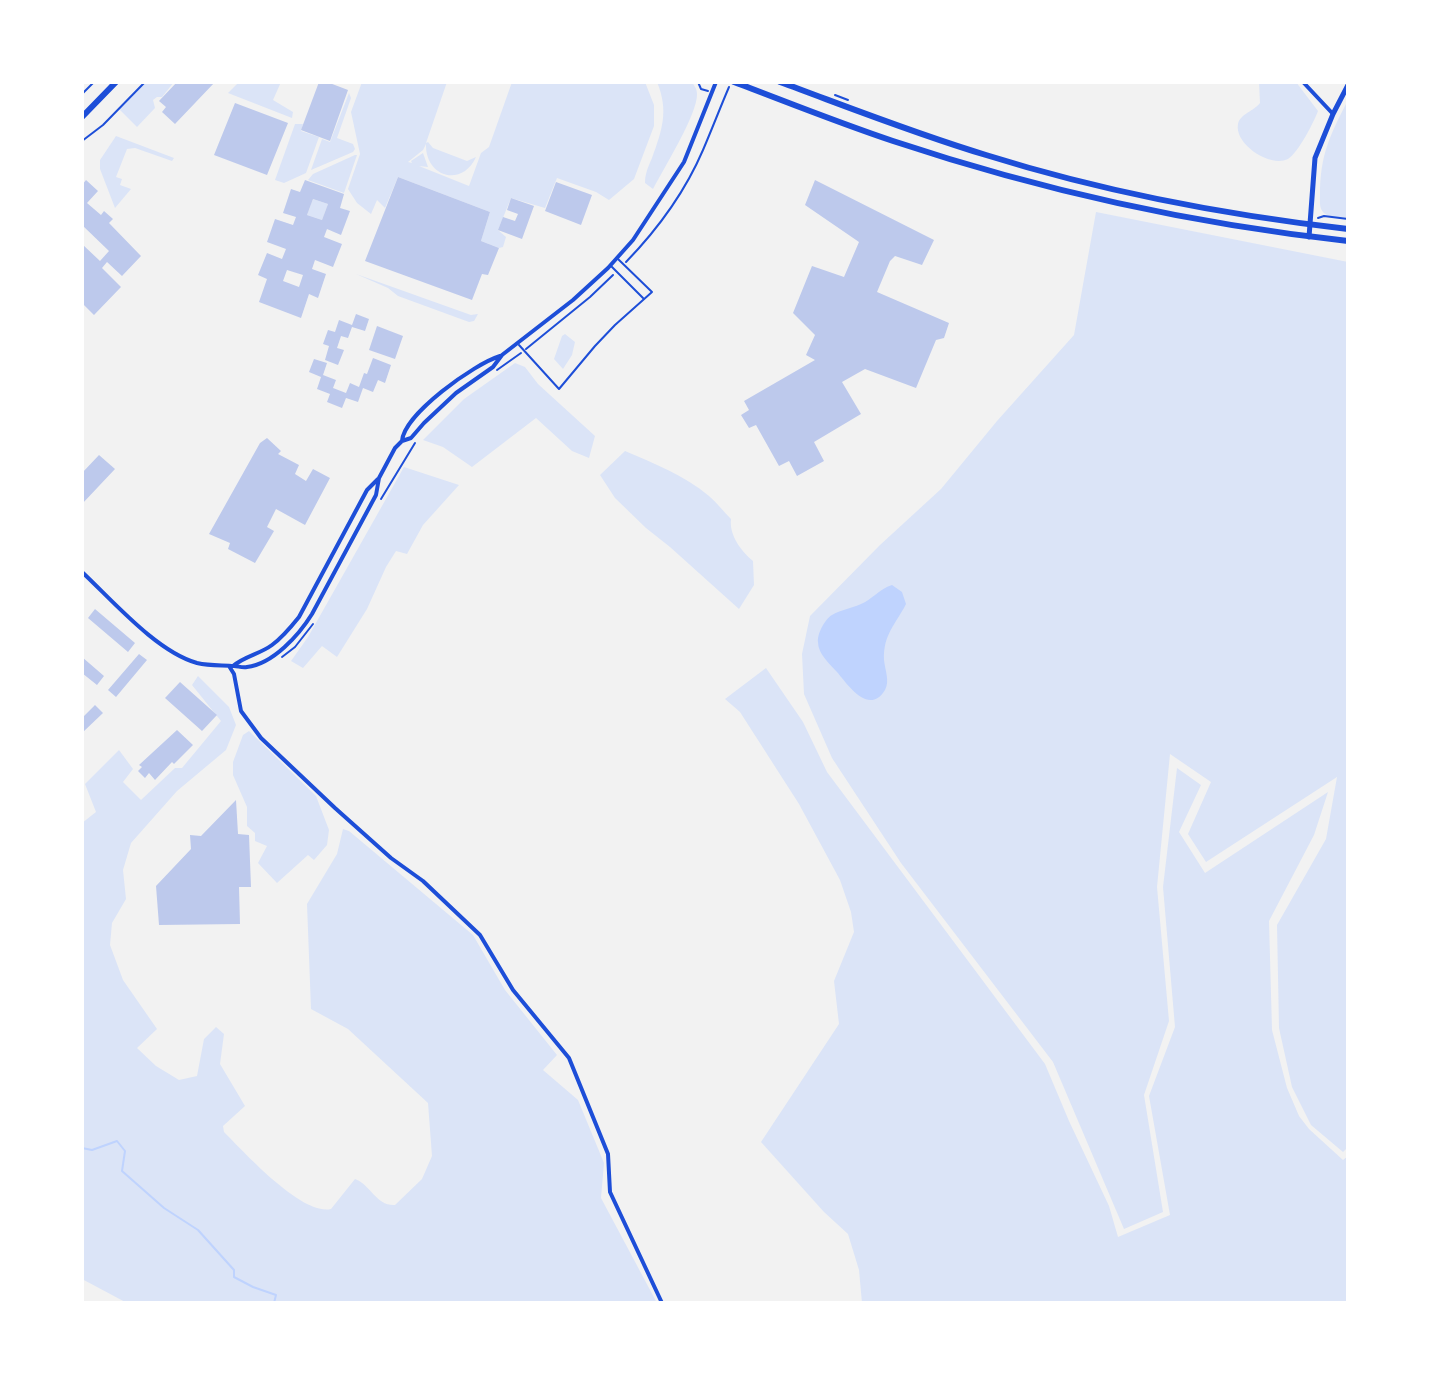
<!DOCTYPE html>
<html>
<head>
<meta charset="utf-8">
<style>
	body { margin:0 }
	#map { position:relative; width:1430px; height:1385px; overflow:hidden; background:#f2f2f2; font-family:"Varela Round",sans-serif }
	canvas { display:block }
	.frame { position:absolute; inset:0; border:84px solid #fff; pointer-events:none }
</style>
</head>
<body>
<div id="map">
<canvas width="1430" height="1385"></canvas>
<div class="frame"></div>
</div>
<script>
const ctx = document.querySelector('canvas').getContext('2d');
ctx.lineJoin = 'round';
function fillPath(path, color) { ctx.fillStyle = color; ctx.fill(path, 'evenodd'); }
function stroke(path, color, width, dash) { ctx.strokeStyle = color; ctx.lineWidth = width; ctx.lineCap = dash ? 'butt' : 'round'; ctx.setLineDash(dash || []); ctx.stroke(path); }
const green = new Path2D(`
	M 144,82 L 174,82 L 162,97 L 157,97 L 153,100 L 155,108 L 137,127 L 119,109 Z
	M 239,82 L 281,82 L 273,100 L 293,112 L 292,118 L 228,93 Z
	M 362,82 L 447,82 L 426,143 L 428,142 L 433,148 L 467,161 L 476,157 C 462,188 425,177 426,144 L 423,150 L 408,162 L 412,163 L 411,161 L 423,153 L 428,167 L 419,166 L 469,186 L 481,153 L 489,147 L 512,82 L 645,82 L 654,105 L 654,126 L 634,179 L 609,200 L 596,192 L 557,178 L 545,208 L 511,198 L 498,230 L 506,237 L 503,247 L 499,248 L 481,241 L 490,212 L 398,177 L 385,208 L 377,200 L 371,214 L 357,203 L 348,189 L 360,154 L 351,112 Z
	M 657,82 L 692,82 C 695,87 697,89 697,94 C 698,113 663,170 653,189 L 645,183 C 645,174 648,167 652,158 C 662,130 669,111 657,82 Z
	M 1259,82 L 1296,82 L 1318,111 C 1314,122 1298,153 1288,159 C 1270,168 1234,144 1238,124 C 1240,114 1254,111 1260,103 Z
	M 349,93 L 351,98 L 337,138 L 353,144 L 355,149 L 353,152 L 311,170 L 322,139 L 330,142 Z
	M 1348,100 L 1348,218 C 1341,217 1329,218 1324,213 C 1319,209 1320,201 1320,195 C 1320,155 1330,135 1348,100 Z
	M 295,124 L 303,124 L 301,131 L 319,137 L 306,173 L 284,183 L 275,180 Z
	M 116,136 L 174,158 L 172,161 L 135,148 L 127,149 L 116,177 L 122,179 L 120,185 L 131,189 L 115,208 L 100,169 L 100,160 Z
	M 355,155 L 357,155 L 344,193 L 308,180 L 313,174 Z
	M 313,199 L 328,204 L 322,220 L 307,215 Z
	M 1096,212 L 1348,262 L 1348,1147 L 1343,1152 L 1311,1125 L 1292,1087 L 1279,1028 L 1277,925 L 1326,839 L 1337,777 L 1206,862 L 1188,834 L 1211,782 L 1170,754 L 1157,887 L 1169,1021 L 1144,1095 L 1163,1212 L 1124,1229 L 1053,1062 L 901,863 L 832,758 L 804,694 L 802,654 L 810,616 L 880,545 L 941,489 L 997,421 L 1074,335 Z
	M 356,274 L 471,315 L 478,314 L 474,321 L 469,322 L 398,296 L 388,288 Z
	M 565,334 L 575,342 L 572,355 L 563,369 L 554,359 L 562,336 Z
	M 515,363 L 525,367 L 538,384 L 595,436 L 589,458 L 572,451 L 536,418 L 472,467 L 443,447 L 423,440 L 464,399 Z
	M 625,451 C 655,464 684,475 709,496 C 717,503 724,512 731,519 C 729,535 741,551 753,561 L 754,585 L 739,609 L 670,547 L 646,528 L 615,498 L 600,475 Z
	M 404,467 L 459,485 L 423,525 L 407,554 L 396,551 L 386,567 L 367,609 L 337,657 L 322,646 L 303,668 L 291,661 L 308,637 Z
	M 766,668 L 803,722 L 827,772 L 1045,1064 L 1069,1121 L 1109,1206 L 1118,1237 L 1170,1215 L 1149,1096 L 1175,1027 L 1163,887 L 1177,768 L 1201,785 L 1179,832 L 1205,873 L 1328,792 L 1314,835 L 1269,921 L 1272,1030 L 1287,1088 L 1299,1116 L 1309,1129 L 1343,1160 L 1348,1156 L 1348,1303 L 862,1303 L 859,1270 L 848,1234 L 824,1212 L 761,1142 L 839,1024 L 834,981 L 854,932 L 851,912 L 840,880 L 799,804 L 740,712 L 725,699 Z
	M 198,676 L 229,707 L 236,725 L 226,750 L 177,791 L 131,843 L 123,870 L 126,899 L 112,923 L 110,945 L 123,980 L 157,1029 L 137,1048 L 156,1066 L 179,1080 L 197,1076 L 204,1039 L 216,1027 L 224,1034 L 220,1064 L 245,1106 L 223,1126 L 224,1132 C 244,1152 302,1216 331,1209 L 355,1179 C 371,1185 376,1206 395,1205 L 422,1179 L 432,1156 L 428,1103 L 348,1029 L 311,1009 L 307,904 L 337,854 L 343,829 L 349,831 L 473,935 L 505,990 L 557,1055 L 543,1070 L 578,1100 L 604,1163 L 601,1198 L 657,1303 L 127,1303 L 82,1279 L 82,823 L 96,812 L 85,784 L 119,750 L 133,769 L 123,782 L 141,800 L 175,768 L 182,768 L 221,721 L 192,685 Z
	M 249,731 L 316,796 L 329,830 L 327,845 L 314,860 L 308,855 L 277,883 L 258,863 L 267,846 L 255,841 L 255,833 L 247,826 L 247,807 L 233,775 L 233,762 L 243,735 Z`);
const water = new Path2D(`
	M 892,585 L 902,592 L 906,604 C 896,624 883,634 884,660 C 885,670 890,681 885,690 C 869,716 848,685 837,672 C 830,664 818,654 818,642 C 817,634 825,619 832,615 C 840,610 852,608 861,604 C 873,599 879,589 892,585 Z`);
const stream = new Path2D(`
	M 82,1148 L 92,1150 L 117,1141 L 125,1151 L 122,1171 L 164,1208 L 198,1230 L 234,1270 L 234,1277 L 253,1287 L 276,1295 L 274,1303`);
const building = new Path2D(`
	M 177,82 L 215,82 L 175,124 L 162,112 L 166,107 L 159,101 Z
	M 319,82 L 327,82 L 348,90 L 330,141 L 301,130 Z
	M 235,103 L 288,123 L 267,175 L 214,155 Z
	M 398,177 L 490,212 L 481,241 L 499,248 L 488,275 L 482,274 L 472,300 L 365,261 Z
	M 86,180 L 98,191 L 87,203 L 101,215 L 104,211 L 113,219 L 109,223 L 141,256 L 122,276 L 107,262 L 102,268 L 121,287 L 94,315 L 82,303 L 82,244 L 100,261 L 109,251 L 82,225 L 82,185 Z
	M 305,180 L 344,194 L 340,208 L 350,211 L 341,235 L 327,229 L 324,237 L 342,244 L 333,267 L 315,260 L 312,269 L 326,274 L 318,298 L 309,294 L 301,318 L 259,302 L 267,279 L 258,275 L 267,253 L 282,259 L 286,249 L 267,242 L 275,219 L 293,225 L 296,217 L 283,213 L 291,189 L 300,192 ZM 313,199 L 328,204 L 322,220 L 307,215 ZM 287,270 L 303,275 L 299,287 L 283,281 Z
	M 815,180 L 934,240 L 922,265 L 895,256 L 890,261 L 877,292 L 949,323 L 944,338 L 936,340 L 916,388 L 865,369 L 842,382 L 861,414 L 814,442 L 824,461 L 797,476 L 789,461 L 779,466 L 756,425 L 749,428 L 741,415 L 749,410 L 744,401 L 815,360 L 806,355 L 815,335 L 793,313 L 812,266 L 844,277 L 859,242 L 805,205 Z
	M 556,182 L 592,195 L 581,225 L 545,211 Z
	M 511,198 L 534,206 L 522,239 L 498,230 L 503,217 L 515,221 L 518,214 L 507,210 Z
	M 356,314 L 369,319 L 365,331 L 352,327 L 348,338 L 341,336 L 337,348 L 344,350 L 338,365 L 325,360 L 329,346 L 323,344 L 328,330 L 335,332 L 339,320 L 352,325 Z
	M 377,326 L 403,336 L 395,359 L 369,350 Z
	M 373,358 L 391,365 L 385,383 L 378,380 L 373,392 L 363,388 L 358,402 L 346,398 L 342,408 L 327,402 L 330,394 L 317,389 L 321,377 L 309,372 L 314,359 L 327,363 L 323,375 L 336,380 L 333,388 L 346,393 L 350,383 L 359,387 L 364,373 L 367,374 Z
	M 267,438 L 281,451 L 278,454 L 299,465 L 295,474 L 306,481 L 313,469 L 330,478 L 305,525 L 276,509 L 267,527 L 274,531 L 255,563 L 228,549 L 230,543 L 209,534 L 260,443 Z
	M 99,455 L 115,469 L 82,504 L 82,473 Z
	M 95,609 L 135,643 L 128,652 L 88,618 Z
	M 139,654 L 147,660 L 116,697 L 108,690 Z
	M 82,657 L 104,676 L 97,685 L 82,673 Z
	M 180,682 L 217,715 L 202,731 L 165,698 Z
	M 95,705 L 103,713 L 82,733 L 82,718 Z
	M 177,730 L 193,745 L 174,764 L 172,762 L 155,780 L 149,773 L 145,778 L 138,771 L 142,767 L 139,765 Z
	M 236,800 L 238,834 L 249,835 L 251,887 L 239,887 L 240,924 L 159,925 L 156,886 L 191,849 L 190,835 L 201,836 Z`);
const path = new Path2D(`
	M 698,82 L 701,89 L 708,91
	M 82,94 L 94,82
	M 835,95 L 848,100
	M 82,141 L 103,125 L 145,82
	M 1318,218 L 1324,216 L 1348,219
	M 626,262 C 657,230 685,192 703,150 C 712,129 720,108 729,87
	M 526,349 L 590,297 L 613,275
	M 497,370 L 521,353
	M 381,499 L 415,443
	M 282,657 L 295,647 L 313,624`);
const service = new Path2D(`
	M 611,266 L 643,298
	M 519,345 L 559,389 L 595,346 L 615,325 L 652,292 L 618,259`);
const minor = new Path2D(`
	M 1303,82 L 1333,114
	M 402,441 C 404,414 474,364 500,356
	M 82,572 C 113,601 157,652 197,663 C 210,666 222,665 234,666 C 238,666 242,668 247,667 C 273,664 299,635 312,614 L 376,495 L 379,478 L 395,448 L 402,441 L 411,438 L 424,423 L 456,393 L 493,367 L 502,355 L 573,300 L 608,268 L 633,240 L 684,162 L 716,82
	M 229,666 L 234,674 L 241,711 L 261,738 L 335,808 L 391,858 L 423,881 L 480,935 L 513,990 L 569,1058 L 608,1154 L 610,1192 L 662,1303
	M 233,666 C 245,656 260,654 272,645 C 283,637 291,627 299,617 L 367,490 L 378,479`);
const secondary = new Path2D(`
	M 1309,237 L 1315,158 L 1333,114 L 1348,85`);
const primary = new Path2D(`
	M 82,117 L 116,82`);
const trunk = new Path2D(`
	M 734,82 C 787,102 839,123 893,141 C 1040,190 1193,224 1348,241
	M 780,82 C 848,107 916,134 986,155 C 1104,192 1225,215 1348,229`);
fillPath(green, '#dbe4f7');
fillPath(water, '#bfd3fe');
stroke(stream, '#bfd3fe', 2);
fillPath(building, '#bdc9ec');
stroke(path, '#1d4ed8', 2);
stroke(service, '#1d4ed8', 2);
stroke(minor, '#1d4ed8', 4);
stroke(secondary, '#1d4ed8', 5);
stroke(primary, '#1d4ed8', 6);
stroke(trunk, '#1d4ed8', 6);
</script>
</body>
</html>
